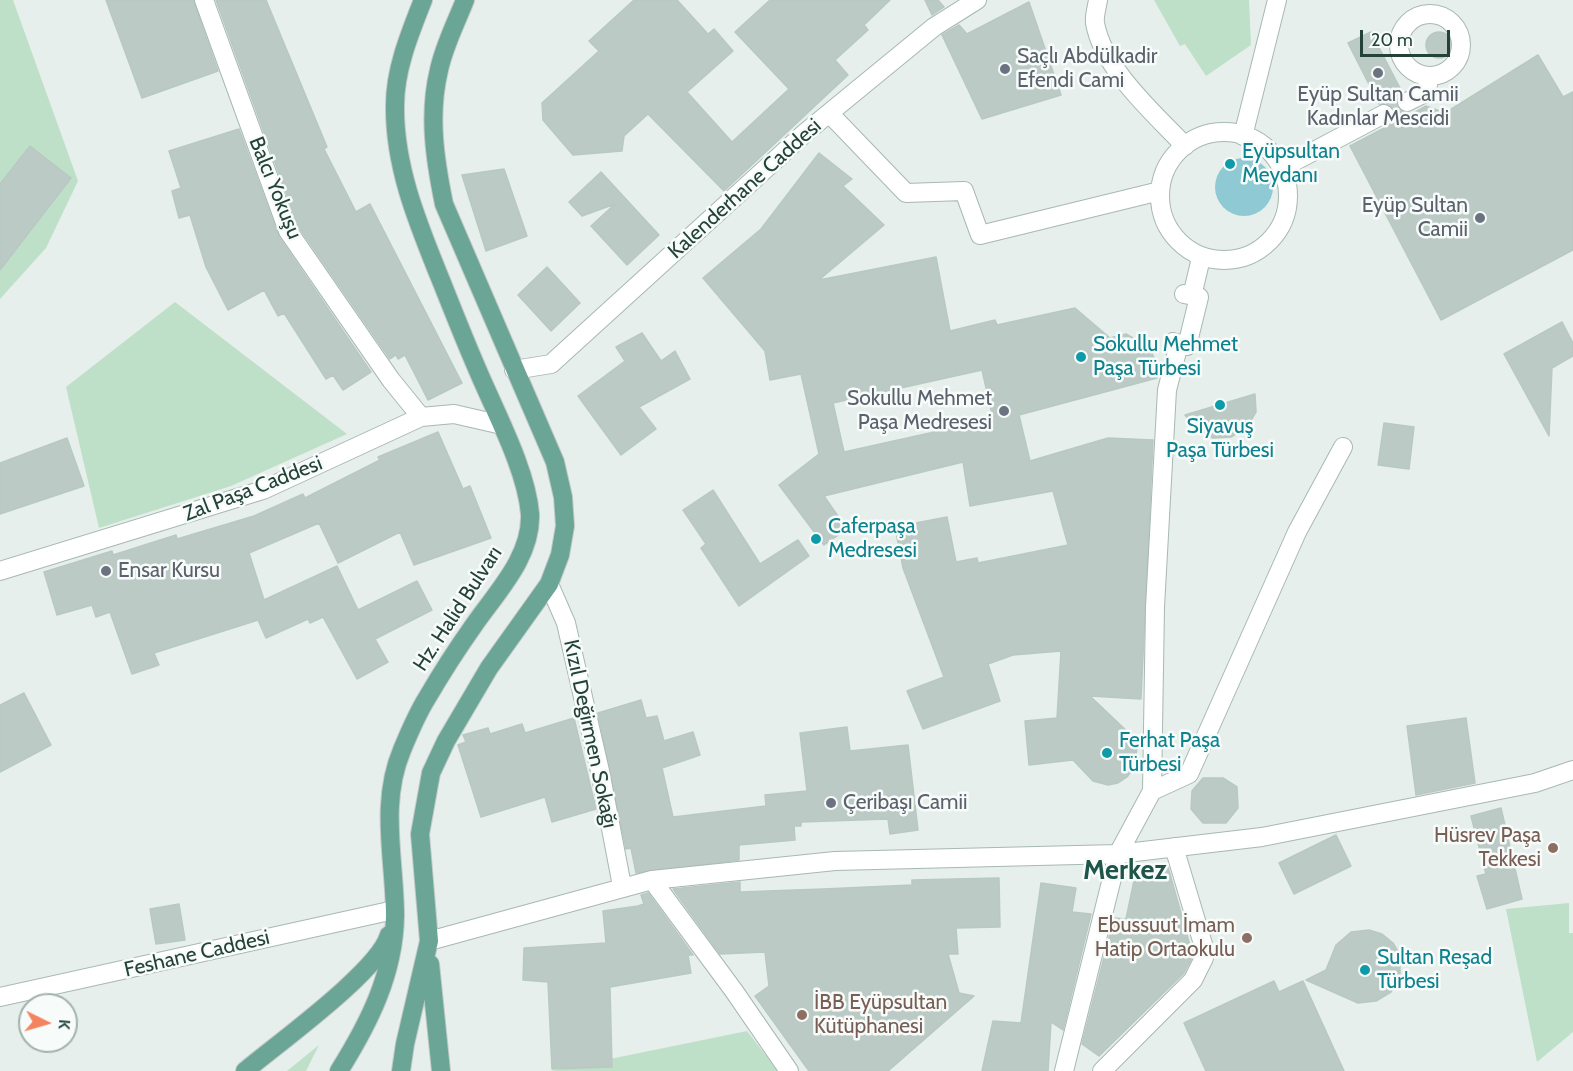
<!DOCTYPE html>
<html>
<head>
<meta charset="utf-8">
<style>
	body { margin:0 }
	#map { position:relative; width:1573px; height:1071px; overflow:hidden; background:#e6efeb; font-family:Cabin,sans-serif }
	canvas { display:block }
	.north { position:absolute; left:18px; top:993px; width:60px; height:60px; box-sizing:border-box; background:#f7fbf9; border:2px solid #a3b1ad; border-radius:50%; rotate:95deg; font-size:16px; font-weight:700; line-height:24px; text-align:center; color:#24423a }
	.north::after { content:''; display:block; margin:auto; width:21px; height:27px; background:#f4845f; clip-path:polygon(50% 0,100% 100%,50% 72%,0 100%) }
	.scale { position:absolute; left:1360px; top:30px; width:90px; height:27px; box-sizing:border-box; border:3px solid #24423a; border-top:0; padding-left:8px; font-size:18px; line-height:21px; white-space:nowrap; color:#24423a; -webkit-text-stroke:4px #f7fbf9; paint-order:stroke }
</style>
</head>
<body>
<div id="map">
<canvas width="1573" height="1071"></canvas>
<div class="north">K</div>
<div class="scale">20 m</div>
</div>
<script>
const ctx = document.querySelector('canvas').getContext('2d');
ctx.lineJoin = 'round';
function fillPath(path, color) { ctx.fillStyle = color; ctx.fill(path, 'evenodd'); }
function stroke(path, color, width, dash) { ctx.strokeStyle = color; ctx.lineWidth = width; ctx.lineCap = dash ? 'butt' : 'round'; ctx.setLineDash(dash || []); ctx.stroke(path); }
function label(font, color, halo, rows, align = 'center') {
  ctx.font = font + ' Cabin,sans-serif'; ctx.lineWidth = 5; ctx.setLineDash([]); ctx.textBaseline = 'middle'; ctx.strokeStyle = halo; ctx.fillStyle = color; for (const [text, x, y, turn = 0] of rows) {
    ctx.save(); ctx.translate(x, y); ctx.rotate((+turn || 0) * Math.PI / 180); ctx.textAlign = isNaN(turn) ? turn : align; if (halo) ctx.strokeText(text, 0, 0); ctx.fillText(text, 0, 0); ctx.restore();
  }
}
const green = new Path2D(`
	M 0,0 L 13,0 L 78,181 L 46,248 L 0,299 Z
	M 1154,0 L 1249,0 L 1251,45 L 1206,76 L 1185,44 L 1180,46 Z
	M 175,302 L 347,434 L 231,486 L 99,528 L 66,387 Z
	M 1569,903 L 1569,933 L 1573,933 L 1573,1032 L 1537,1062 L 1506,909 Z
	M 747,1031 L 778,1071 L 551,1071 Z
	M 319,1045 L 306,1071 L 287,1071 Z`);
const water = new Path2D(`
	M1215 187a29 29 0 1 1 58 0a29 29 0 1 1-58 0Z`);
const building = new Path2D(`
	M 106,0 L 193,0 L 218,71 L 142,98 Z
	M 216,0 L 266,0 L 327,147 L 324,149 L 356,212 L 370,204 L 462,383 L 428,400 L 405,355 L 398,359 L 396,355 L 390,359 L 298,226 Z
	M 634,0 L 677,0 L 708,34 L 714,29 L 733,51 L 687,92 L 732,142 L 789,89 L 735,32 L 770,0 L 890,0 L 864,25 L 868,30 L 835,60 L 848,75 L 724,191 L 648,114 L 624,136 L 622,151 L 573,155 L 543,120 L 542,103 L 599,51 L 589,41 Z
	M 925,0 L 938,0 L 944,7 L 932,15 Z
	M 1029,2 L 1061,95 L 982,119 L 942,35 L 959,25 L 967,34 Z
	M1426 45a13 13 0 1 1 26 0a13 13 0 1 1-26 0Z
	M 1371,32 L 1402,92 L 1397,96 L 1397,106 L 1406,113 L 1412,114 L 1426,106 L 1445,113 L 1538,55 L 1563,97 L 1573,92 L 1573,250 L 1441,320 L 1350,146 L 1390,125 L 1395,115 L 1390,105 L 1379,104 L 1348,43 Z
	M 239,129 L 279,237 L 371,372 L 343,390 L 333,375 L 326,379 L 284,313 L 278,316 L 264,290 L 228,310 L 206,267 L 190,215 L 179,218 L 172,191 L 181,188 L 169,151 Z
	M 30,146 L 71,178 L 0,270 L 0,184 Z
	M 819,153 L 852,179 L 843,186 L 884,225 L 819,280 L 936,257 L 950,331 L 995,320 L 997,325 L 1075,308 L 1110,338 L 1126,334 L 1149,347 L 1158,366 L 1157,378 L 1019,415 L 1030,461 L 1108,438 L 1153,440 L 1141,699 L 1090,696 L 1131,735 L 1137,748 L 1134,768 L 1127,777 L 1118,783 L 1108,785 L 1093,781 L 1073,760 L 1029,765 L 1025,721 L 1057,718 L 1061,651 L 1013,655 L 988,664 L 1000,701 L 923,729 L 907,691 L 944,677 L 903,568 L 895,527 L 947,517 L 956,562 L 977,558 L 978,563 L 1068,545 L 1053,491 L 970,506 L 963,462 L 824,496 L 847,529 L 824,545 L 779,485 L 819,454 L 801,374 L 770,380 L 765,351 L 703,278 L 761,229 ZM 982,370 L 993,419 L 844,452 L 833,403 Z
	M 504,169 L 527,236 L 486,251 L 462,175 Z
	M 601,172 L 659,235 L 627,265 L 591,226 L 615,204 L 582,216 L 569,202 Z
	M 547,267 L 580,303 L 551,331 L 518,295 Z
	M 1562,322 L 1573,343 L 1573,356 L 1552,368 L 1549,436 L 1504,354 Z
	M 642,333 L 661,361 L 675,351 L 690,379 L 639,407 L 656,429 L 621,455 L 578,396 L 625,361 L 616,347 Z
	M 1255,394 L 1256,412 L 1247,427 L 1231,437 L 1213,438 L 1198,431 L 1185,415 Z
	M 1384,423 L 1414,427 L 1409,469 L 1378,465 Z
	M 438,432 L 463,489 L 470,486 L 491,538 L 414,565 L 400,532 L 338,563 L 319,523 L 249,553 L 264,600 L 337,566 L 358,610 L 417,581 L 432,610 L 375,639 L 388,662 L 357,679 L 323,617 L 310,623 L 308,619 L 266,638 L 258,620 L 154,653 L 159,665 L 132,674 L 110,612 L 96,617 L 92,605 L 57,615 L 44,572 L 112,551 L 113,555 L 176,535 L 177,539 L 254,516 L 303,494 L 305,498 L 380,460 L 378,457 Z
	M 67,438 L 84,486 L 0,514 L 0,463 Z
	M 713,490 L 760,564 L 798,540 L 809,556 L 739,606 L 701,548 L 706,544 L 683,510 Z
	M 24,693 L 51,745 L 0,772 L 0,705 Z
	M 641,700 L 646,718 L 657,716 L 664,741 L 693,732 L 700,755 L 662,768 L 673,817 L 766,806 L 765,795 L 807,791 L 800,733 L 847,727 L 850,751 L 908,745 L 918,830 L 890,834 L 888,819 L 801,822 L 801,826 L 794,826 L 795,840 L 739,845 L 739,860 L 636,873 L 631,848 L 626,849 L 598,713 Z
	M 574,718 L 596,809 L 552,822 L 545,797 L 481,817 L 458,745 L 466,742 L 463,735 L 488,728 L 490,734 L 522,724 L 525,733 Z
	M 1466,718 L 1475,783 L 1416,795 L 1407,726 Z
	M 1203,778 L 1223,778 L 1237,787 L 1238,808 L 1226,823 L 1203,823 L 1191,809 L 1192,791 Z
	M 1501,808 L 1522,899 L 1487,909 L 1477,876 L 1486,874 L 1471,816 Z
	M 1336,835 L 1351,866 L 1294,894 L 1279,863 Z
	M 1168,867 L 1193,956 L 1184,973 L 1099,1056 L 1082,1044 L 1114,918 L 1126,919 L 1136,871 Z
	M 999,878 L 1000,927 L 956,928 L 958,954 L 948,954 L 959,993 L 974,996 L 888,1071 L 809,1071 L 755,996 L 769,986 L 765,952 L 720,954 L 673,889 L 740,882 L 740,892 L 823,889 L 912,885 L 912,880 Z
	M 1041,883 L 1076,888 L 1072,912 L 1091,914 L 1063,1030 L 1051,1022 L 1048,1071 L 982,1071 L 993,1021 L 1021,1023 Z
	M 648,893 L 693,955 L 688,955 L 691,973 L 610,987 L 612,1067 L 552,1069 L 548,982 L 523,980 L 524,948 L 606,943 L 603,911 L 638,906 L 644,904 L 641,895 Z
	M 179,904 L 185,940 L 156,944 L 150,909 Z
	M 1369,930 L 1382,934 L 1393,943 L 1400,955 L 1400,976 L 1391,992 L 1376,1001 L 1358,1003 L 1306,980 L 1326,970 L 1336,945 L 1351,932 Z
	M 1274,981 L 1279,992 L 1303,981 L 1344,1071 L 1206,1071 L 1184,1023 Z`);
const streetTunnel = new Path2D(`
	M 1384,114 L 1407,102`);
const street = new Path2D(`
	M 204,0 L 288,231 L 391,380 L 421,417
	M 1098,0 C 1097,7 1094,16 1095,23 C 1103,69 1154,113 1185,146
	M1399 45a31 31 0 1 1 62 0a31 31 0 1 1-62 0Z
	M 1407,102 L 1427,92 L 1429,76
	M 829,113 L 906,193 L 964,191 L 980,235 L 1160,191
	M1160 196a64 64 0 1 1 128 0a64 64 0 1 1-128 0Z
	M 1243,136 L 1277,0
	M 1282,168 L 1384,114
	M 1192,296 L 1201,258
	M 1173,342 L 1187,346 L 1199,297 L 1184,294
	M 514,370 L 551,364 L 806,132 L 934,27 L 977,0
	M 0,571 L 263,490 L 421,417 L 454,414 L 502,425
	M 549,584 L 566,623 L 600,771 L 622,886
	M 1152,791 L 1189,774 L 1297,532 L 1343,447
	M 652,880 L 734,991 L 789,1071
	M 429,941 L 652,880 L 835,861 L 1118,854 L 1262,837 L 1535,783 L 1573,770
	M 0,997 L 394,910
	M 1064,1071 L 1118,854 L 1152,791 L 1155,607 L 1167,390 L 1179,344
	M 1102,1071 L 1193,980 L 1204,958 L 1203,944 L 1174,847`);
const primary = new Path2D(`
	M 430,964 L 441,1071
	M 245,1071 C 277,1044 379,971 389,935
	M 339,1071 C 369,1023 394,974 395,916 C 395,861 379,804 402,750 C 409,733 417,714 427,698 C 441,674 457,649 474,625 C 496,593 532,557 530,514 C 527,475 502,425 486,389 C 470,354 456,318 442,283 C 419,226 394,168 395,105 C 395,69 410,33 423,0
	M 401,1071 L 405,1044 L 429,941 L 420,834 L 431,773 L 446,741 L 489,668 L 549,584 L 560,555 L 565,526 L 563,497 L 555,462 L 444,204 C 435,160 428,115 439,70 C 444,46 456,23 465,0`);
const markers = [
	[1005,69,6,"#6b7280"],
	[1378,73,6,"#6b7280"],
	[1230,164,6,"#0f9aa8"],
	[1480,218,6,"#6b7280"],
	[1081,357,6,"#0f9aa8"],
	[1220,405,6,"#0f9aa8"],
	[1004,411,6,"#6b7280"],
	[816,539,6,"#0f9aa8"],
	[106,571,6,"#6b7280"],
	[1107,753,6,"#0f9aa8"],
	[831,803,6,"#6b7280"],
	[1553,848,6,"#8d6e63"],
	[1247,938,6,"#8d6e63"],
	[1365,970,6,"#0f9aa8"],
	[802,1015,6,"#8d6e63"]
];
const worshipNames = [
	["Saçlı Abdülkadir",1017,57],
	["Efendi Cami",1017,81],
	["Eyüp Sultan Camii",1378,95,"center"],
	["Kadınlar Mescidi",1378,119,"center"],
	["Eyüp Sultan",1468,206,"right"],
	["Camii",1468,230,"right"],
	["Sokullu Mehmet",992,399,"right"],
	["Paşa Medresesi",992,423,"right"],
	["Ensar Kursu",118,571],
	["Çeribaşı Camii",843,803]
];
const cultureNames = [
	["Eyüpsultan",1242,152],
	["Meydanı",1242,176],
	["Sokullu Mehmet",1093,345],
	["Paşa Türbesi",1093,369],
	["Siyavuş",1220,427,"center"],
	["Paşa Türbesi",1220,451,"center"],
	["Caferpaşa",828,527],
	["Medresesi",828,551],
	["Ferhat Paşa",1119,741],
	["Türbesi",1119,765],
	["Sultan Reşad",1377,958],
	["Türbesi",1377,982]
];
const streetNames = [
	["Balcı Yokuşu",275,188,68],
	["Kalenderhane Caddesi",745,189,-42],
	["Zal Paşa Caddesi",253,489,-21],
	["Hz. Halid Bulvarı",458,609,-57],
	["Kızıl Değirmen Sokağı",590,734,78],
	["Feshane Caddesi",197,954,-13]
];
const educationNames = [
	["Hüsrev Paşa",1541,836],
	["Tekkesi",1541,860],
	["Ebussuut İmam",1235,926],
	["Hatip Ortaokulu",1235,950],
	["İBB Eyüpsultan",814,1003,"left"],
	["Kütüphanesi",814,1027,"left"]
];
const districtNames = [
	["Merkez",1125,871]
];
fillPath(green, '#bfe0c8');
fillPath(water, '#8ec9d4');
fillPath(building, '#bbcac4');
stroke(building, '#b8c9c2', 1.5);
stroke(streetTunnel, '#bfccc8', 18, [18, 9]);
stroke(street, '#a8b8b2', 20);
stroke(primary, '#c2cac8', 20);
stroke(street, '#fff', 18);
stroke(primary, '#6aa596', 18);
for (const [x, y, r, color] of markers) { const dot = new Path2D(); dot.arc(x, y, r, 0, 2 * Math.PI); ctx.fillStyle = color; ctx.fill(dot); stroke(dot, '#f7fbf9', 2); }
label('21px', '#5b616d', '#f7fbf9', worshipNames, 'left');
label('21px', '#0d838f', '#f7fbf9', cultureNames, 'left');
label('21px', '#24423a', '#f7fbf9', streetNames);
label('21px', '#785e54', '#f7fbf9', educationNames, 'right');
label('bold 27px', '#1f5548', '#f7fbf9', districtNames);
</script>
</body>
</html>
